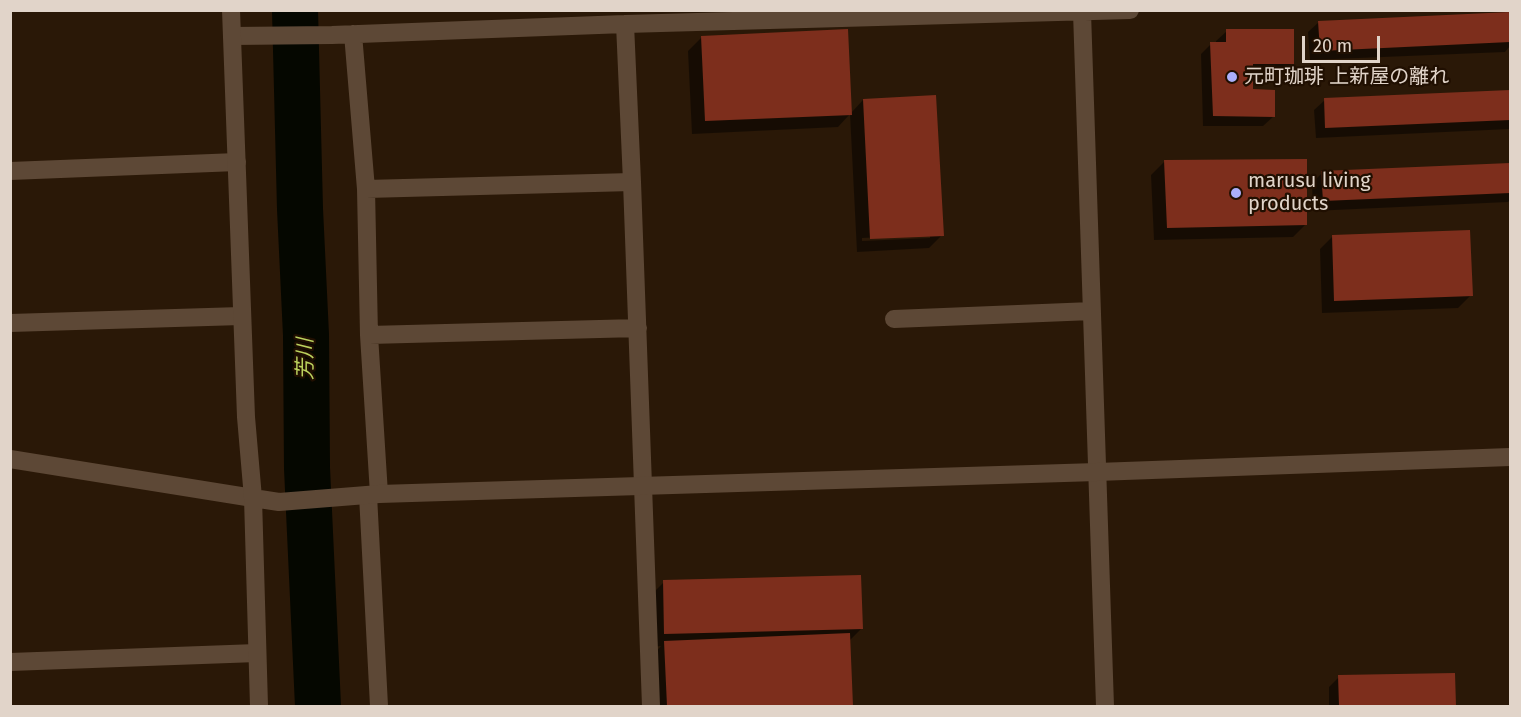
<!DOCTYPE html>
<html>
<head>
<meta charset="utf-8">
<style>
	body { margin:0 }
	#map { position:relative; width:1521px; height:717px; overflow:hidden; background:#2a1807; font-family:"Fira Sans",sans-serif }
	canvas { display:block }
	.frame { position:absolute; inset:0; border:12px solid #e1d4c9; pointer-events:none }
	.scale { position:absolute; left:1302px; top:36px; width:78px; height:27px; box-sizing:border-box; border:3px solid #e1d4c9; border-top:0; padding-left:8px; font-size:18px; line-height:21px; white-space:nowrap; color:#e1d4c9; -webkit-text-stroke:4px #200f01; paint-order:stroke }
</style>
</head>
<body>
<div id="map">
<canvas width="1521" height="717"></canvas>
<div class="frame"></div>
<div class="scale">20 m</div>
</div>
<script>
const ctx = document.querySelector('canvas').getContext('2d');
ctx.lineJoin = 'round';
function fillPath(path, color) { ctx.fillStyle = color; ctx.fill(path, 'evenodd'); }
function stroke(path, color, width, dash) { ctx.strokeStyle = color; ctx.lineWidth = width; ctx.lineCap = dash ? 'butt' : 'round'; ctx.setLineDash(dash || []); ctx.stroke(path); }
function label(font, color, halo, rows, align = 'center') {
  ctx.font = font + ' "Fira Sans","Noto Sans JP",sans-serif'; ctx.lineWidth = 4.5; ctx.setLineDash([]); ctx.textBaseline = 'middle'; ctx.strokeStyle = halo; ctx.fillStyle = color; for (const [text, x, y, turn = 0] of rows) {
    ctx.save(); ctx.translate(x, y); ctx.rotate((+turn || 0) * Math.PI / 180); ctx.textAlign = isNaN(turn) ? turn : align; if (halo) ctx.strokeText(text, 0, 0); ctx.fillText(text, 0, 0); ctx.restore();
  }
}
const shadow = new Path2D(`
	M 1510,14 L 1510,46 L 1505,52 L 1310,60 L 1308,32 L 1319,22 Z
	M 1227,31 L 1292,63 L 1282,73 L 1252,74 L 1252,91 L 1274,116 L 1263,126 L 1203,126 L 1201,54 L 1211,44 L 1216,44 L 1216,41 Z
	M 701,38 L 851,113 L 863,100 L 942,235 L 929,248 L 857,252 L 850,114 L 838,127 L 692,134 L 688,51 ZM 930,235 L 930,238 L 862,241 L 862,238 Z
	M 1510,92 L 1510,129 L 1316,138 L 1314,110 L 1325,100 Z
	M 1164,162 L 1306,224 L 1293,237 L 1154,240 L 1151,175 Z
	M 1510,164 L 1510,200 L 1508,202 L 1313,211 L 1312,183 L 1322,173 Z
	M 1333,236 L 1471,295 L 1458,308 L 1322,313 L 1320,249 Z
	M 664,582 L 862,628 L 849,641 L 852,706 L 654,706 L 652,656 L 661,646 L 652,647 L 651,595 Z
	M 1454,675 L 1454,706 L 1329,706 L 1329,687 L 1339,677 Z`);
const river = new Path2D(`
	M 295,10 L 300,209 L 306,335 L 307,468 L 318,706`);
const building = new Path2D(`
	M 1510,12 L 1510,42 L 1320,51 L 1318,21 Z
	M 848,29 L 852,115 L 705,121 L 701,36 Z
	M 1226,29 L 1294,29 L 1294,64 L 1253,64 L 1253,89 L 1275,90 L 1275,117 L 1213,116 L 1210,42 L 1226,42 Z
	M 1510,90 L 1510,120 L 1325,128 L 1324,98 Z
	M 936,95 L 944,236 L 870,239 L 863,99 Z
	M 1307,159 L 1307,225 L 1167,228 L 1164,160 Z
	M 1510,163 L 1510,193 L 1323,201 L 1321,171 Z
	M 1470,230 L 1473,296 L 1334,301 L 1332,235 Z
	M 861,575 L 863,629 L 664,634 L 663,580 Z
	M 850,633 L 853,706 L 667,706 L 664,641 Z
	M 1455,673 L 1456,706 L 1339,706 L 1338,675 Z`);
const minor = new Path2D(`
	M 1082,12 L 1105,706
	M 625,24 L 632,182 L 651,706
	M 353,34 L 366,189 L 369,335 L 379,494
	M 232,36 L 332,35 L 625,24 L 1130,10
	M 10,171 L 237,162
	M 366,189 L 632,182
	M 894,319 L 1092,311
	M 10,323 L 241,316
	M 369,335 L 638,328
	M 10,459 L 253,498
	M 368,495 L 379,706
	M 10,662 L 257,653`);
const tertiary = new Path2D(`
	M 231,10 L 246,417 L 253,498 L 259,706
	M 253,498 L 279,502 L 379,494 L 1097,472 L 1510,457`);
const markers = [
	[1232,77,6,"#abaffb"],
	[1236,193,6,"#abaffb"]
];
const poiNames = [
	["元町珈琲 上新屋の離れ",1244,77],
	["marusu living",1248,181],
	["products",1248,204]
];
const waterNames = [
	["芳川",306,359,-90]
];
fillPath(shadow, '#0007');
stroke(river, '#050700', 46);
fillPath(building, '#7d2e1c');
stroke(minor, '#5d4836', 18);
stroke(tertiary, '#5d4836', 18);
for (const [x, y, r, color] of markers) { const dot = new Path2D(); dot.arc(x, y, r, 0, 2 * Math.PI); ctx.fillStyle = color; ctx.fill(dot); stroke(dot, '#200f01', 2); }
label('20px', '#e1d4c9', '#200f01', poiNames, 'left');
label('italic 21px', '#bcd25e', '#200f01', waterNames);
</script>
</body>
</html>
